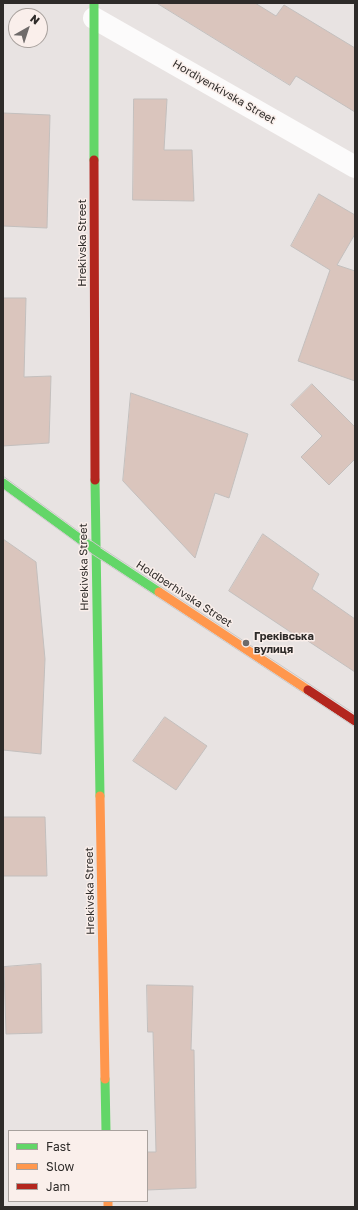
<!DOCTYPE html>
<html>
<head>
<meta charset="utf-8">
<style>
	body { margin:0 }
	#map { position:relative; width:358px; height:1210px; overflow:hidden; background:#e8e3e2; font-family:"Golos Text",sans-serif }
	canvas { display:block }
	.frame { position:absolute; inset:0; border:4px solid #2e2b29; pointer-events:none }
	.legend { position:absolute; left:8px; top:1130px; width:140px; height:72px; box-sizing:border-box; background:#faefeb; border:1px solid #a8a19d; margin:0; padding:5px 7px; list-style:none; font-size:12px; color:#2e2b29 }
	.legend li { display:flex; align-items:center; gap:8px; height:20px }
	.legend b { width:20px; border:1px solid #a8a19d }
	.north { position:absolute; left:8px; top:8px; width:40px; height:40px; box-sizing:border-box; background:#faefeb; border:1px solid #a8a19d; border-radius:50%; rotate:39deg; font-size:11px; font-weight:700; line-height:16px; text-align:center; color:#2e2b29 }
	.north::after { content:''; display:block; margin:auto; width:14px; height:18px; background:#6f6b6a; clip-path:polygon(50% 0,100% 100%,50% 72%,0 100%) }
</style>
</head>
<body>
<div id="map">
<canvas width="358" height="1210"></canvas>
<div class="frame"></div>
<ul class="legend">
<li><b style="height:5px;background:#63d668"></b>Fast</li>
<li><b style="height:5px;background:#ff974d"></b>Slow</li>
<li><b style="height:5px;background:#b3261e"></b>Jam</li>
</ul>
<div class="north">N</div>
</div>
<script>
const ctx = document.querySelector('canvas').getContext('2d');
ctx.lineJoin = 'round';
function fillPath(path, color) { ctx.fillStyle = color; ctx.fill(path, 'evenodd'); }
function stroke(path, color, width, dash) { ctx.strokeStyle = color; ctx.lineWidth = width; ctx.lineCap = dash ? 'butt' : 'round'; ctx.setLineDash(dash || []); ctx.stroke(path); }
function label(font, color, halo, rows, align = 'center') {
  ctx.font = font + ' "Golos Text",sans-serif'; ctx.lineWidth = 3; ctx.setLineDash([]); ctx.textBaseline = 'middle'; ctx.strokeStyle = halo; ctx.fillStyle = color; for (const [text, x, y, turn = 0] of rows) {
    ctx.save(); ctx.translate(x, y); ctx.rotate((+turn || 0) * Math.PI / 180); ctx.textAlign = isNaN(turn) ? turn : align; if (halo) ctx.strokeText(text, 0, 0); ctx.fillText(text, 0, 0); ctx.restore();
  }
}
const building = new Path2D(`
	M 157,3 L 255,3 L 276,16 L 284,5 L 355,48 L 355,112 L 296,76 L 290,85 Z
	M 134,99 L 167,99 L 164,150 L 192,150 L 194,201 L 133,200 Z
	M 3,113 L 50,115 L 47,228 L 3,226 Z
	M 319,194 L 355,215 L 355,234 L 337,265 L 355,271 L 355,381 L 298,361 L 330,270 L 291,246 Z
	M 3,298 L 26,298 L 24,377 L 51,376 L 49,443 L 3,446 Z
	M 312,384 L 355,427 L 355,459 L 329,485 L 301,457 L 322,436 L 291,405 Z
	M 131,393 L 248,434 L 229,498 L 215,493 L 195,558 L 123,481 Z
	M 263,534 L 319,574 L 312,589 L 355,619 L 355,672 L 305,639 L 304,641 L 229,591 Z
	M 3,539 L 36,562 L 45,659 L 41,754 L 3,750 Z
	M 165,717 L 207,746 L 176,790 L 133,761 Z
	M 3,817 L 45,817 L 47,876 L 4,876 Z
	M 41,964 L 42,1033 L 6,1034 L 4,967 Z
	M 147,985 L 193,986 L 191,1050 L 194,1050 L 196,1188 L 147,1190 L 147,1152 L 156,1152 L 153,1032 L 148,1032 Z`);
const street = new Path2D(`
	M 94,18 L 355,167`);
const fast = new Path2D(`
	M 94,3 L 94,160
	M 95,480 L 100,796
	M 3,483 L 95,550 L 159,592
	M 105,1079 L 106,1131`);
const slow = new Path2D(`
	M 159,592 L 308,690
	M 100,796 L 105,1079
	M 108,1201 L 108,1207`);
const jam = new Path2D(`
	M 94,160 L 95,480
	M 308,690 L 355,721`);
const tram = new Path2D(`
	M 3,476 L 96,544 L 355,714
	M 3,489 L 92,554 L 355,727`);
const markers = [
	[246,643,4,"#6f6b6a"]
];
const streetNames = [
	["Hordiyenkivska Street",224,92,30],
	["Hrekivska Street",83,243,-90],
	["Hrekivska Street",84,567,-91],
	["Holdberhivska Street",184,594,33],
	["Hrekivska Street",90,891,-91]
];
const poiNames = [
	["Греківська",254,637],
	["вулиця",254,650]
];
fillPath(building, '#dac5bd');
stroke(building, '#c3bfbd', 1);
stroke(street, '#fcfbfb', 22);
stroke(fast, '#63d668', 9);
stroke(slow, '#ff974d', 9);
stroke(jam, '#b3261e', 9);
stroke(tram, '#cac9c8', 1);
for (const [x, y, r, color] of markers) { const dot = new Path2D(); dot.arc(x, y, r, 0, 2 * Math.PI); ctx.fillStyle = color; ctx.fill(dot); stroke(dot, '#faefeb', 1.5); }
label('11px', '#2e2b29', '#faefeb', streetNames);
label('bold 11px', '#2e2b29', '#faefeb', poiNames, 'left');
</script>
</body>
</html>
